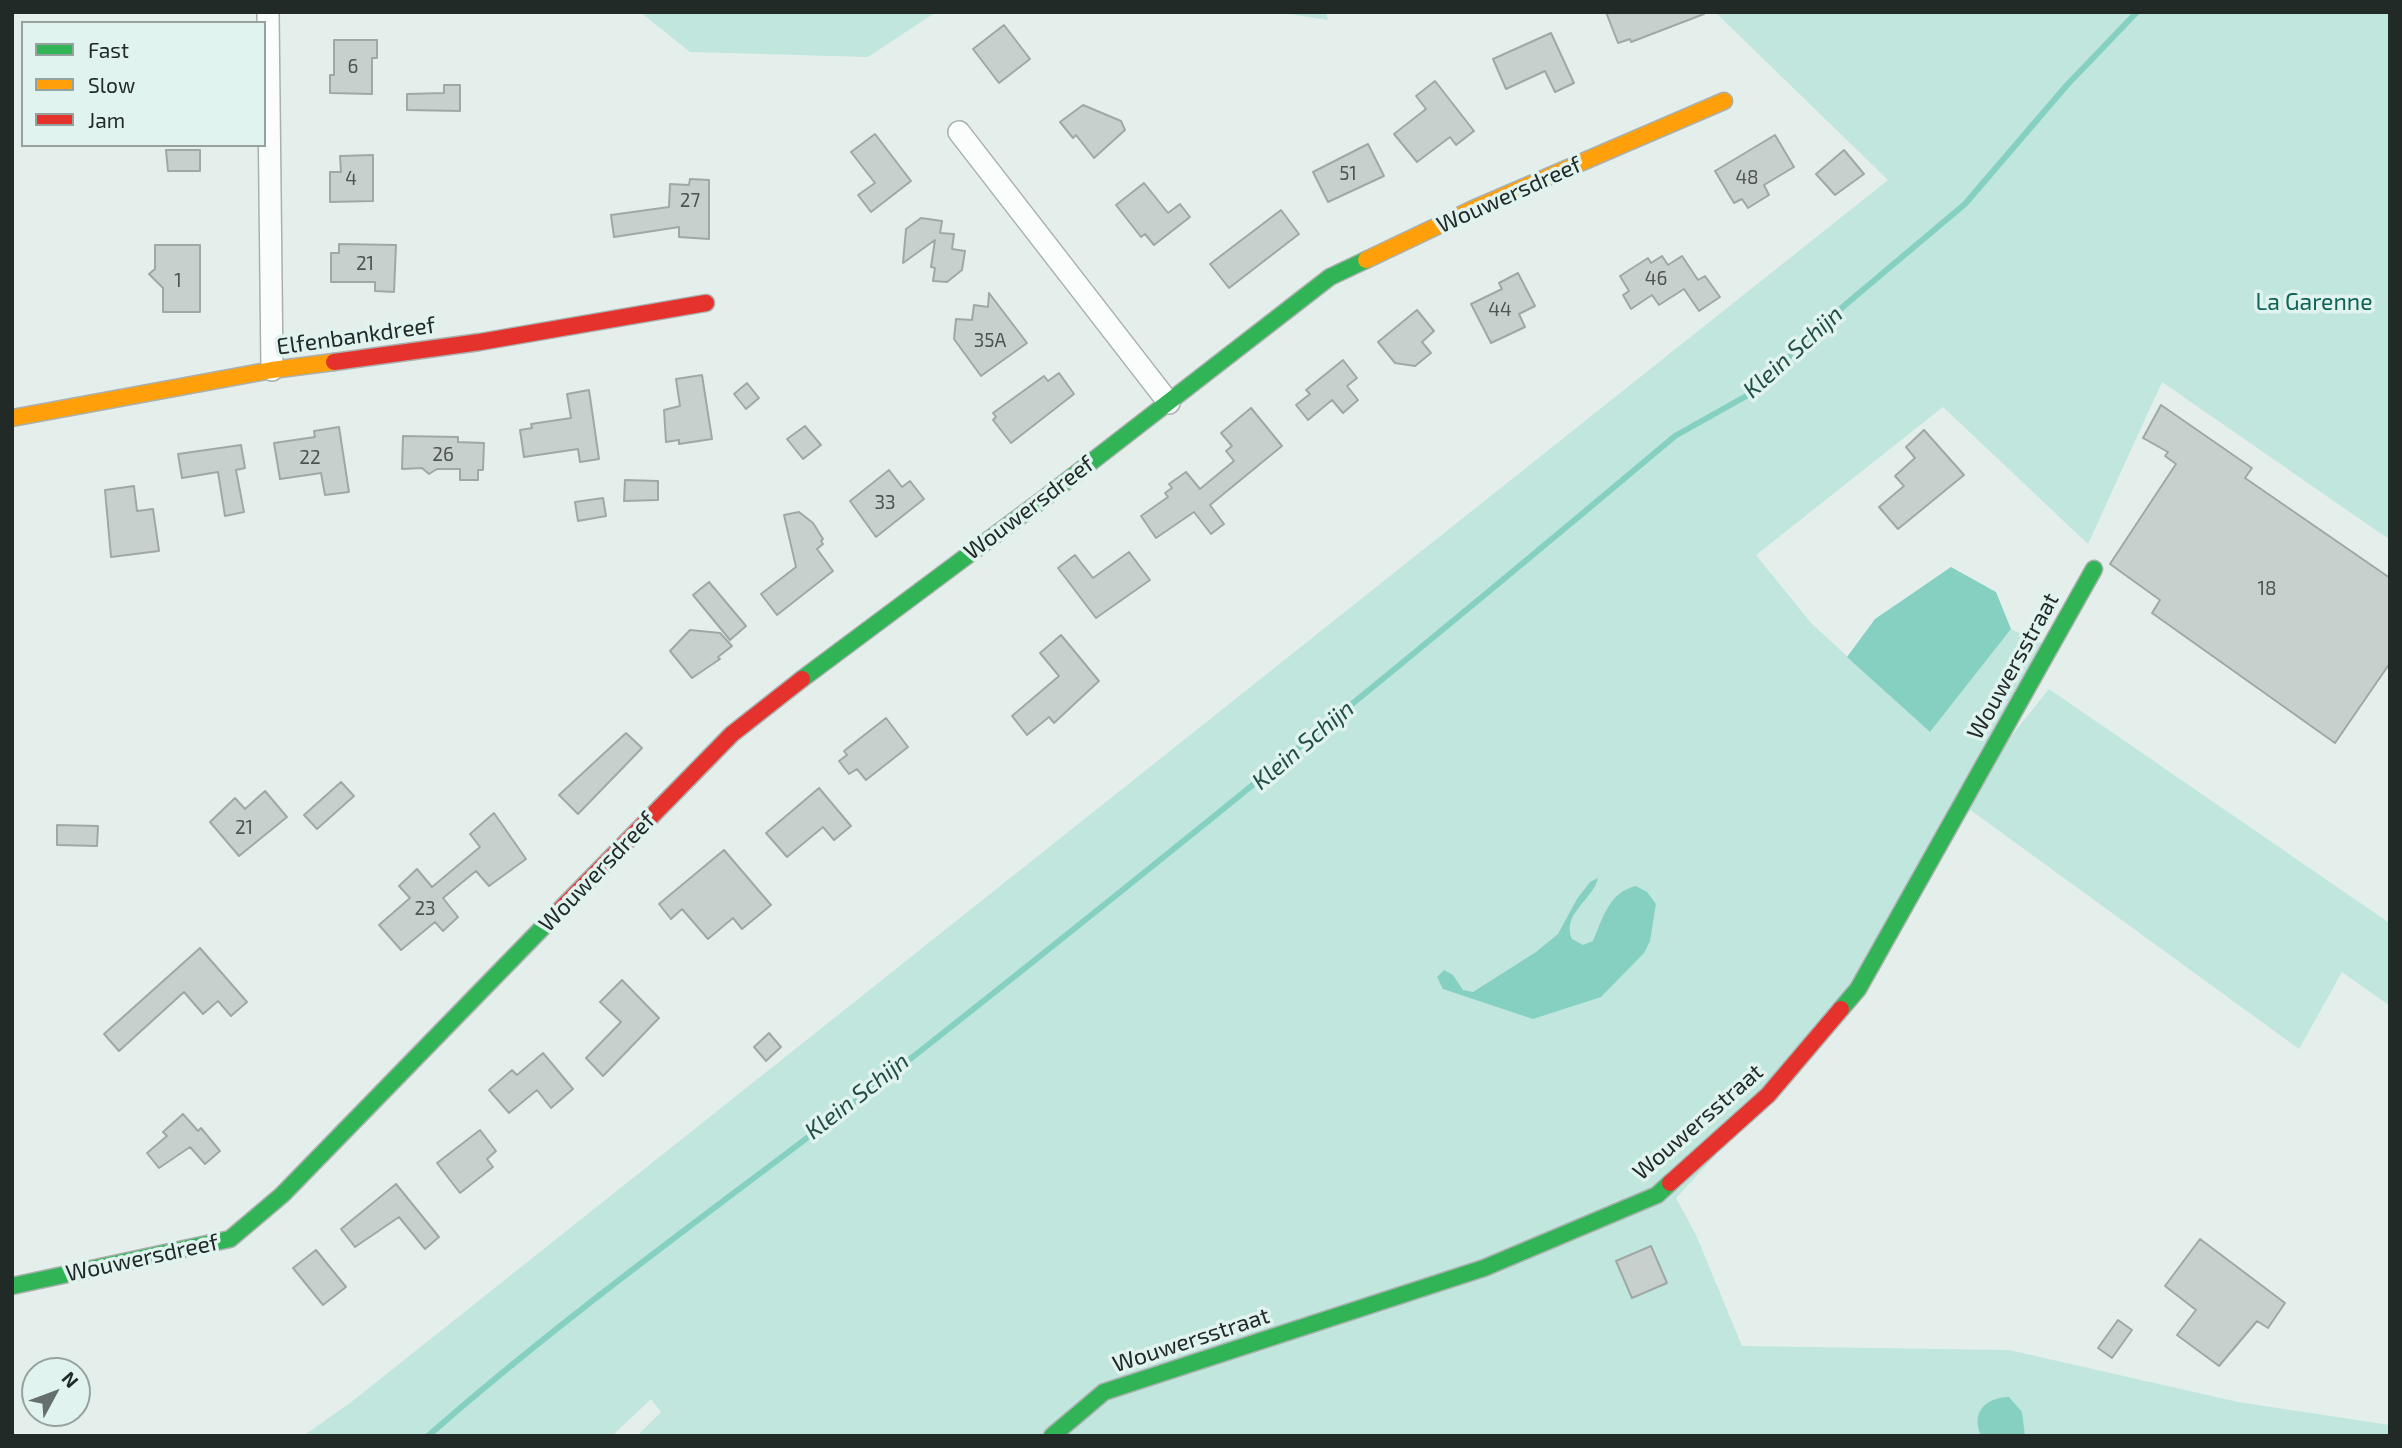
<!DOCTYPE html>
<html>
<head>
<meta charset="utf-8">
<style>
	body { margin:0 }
	#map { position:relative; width:2402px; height:1448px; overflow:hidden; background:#e4efec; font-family:"Exo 2",sans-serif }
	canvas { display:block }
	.frame { position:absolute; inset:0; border:14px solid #222a28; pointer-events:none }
	.legend { position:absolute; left:21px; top:21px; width:245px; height:126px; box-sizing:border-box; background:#e0f3ee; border:2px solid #94a39f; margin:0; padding:9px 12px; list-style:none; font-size:21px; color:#222a28 }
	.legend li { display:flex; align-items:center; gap:14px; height:35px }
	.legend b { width:35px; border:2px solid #94a39f }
	.north { position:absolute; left:21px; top:1357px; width:70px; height:70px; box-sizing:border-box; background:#e0f3ee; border:2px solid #94a39f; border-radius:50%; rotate:49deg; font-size:19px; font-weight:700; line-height:28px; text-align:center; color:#222a28 }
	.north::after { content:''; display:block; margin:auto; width:24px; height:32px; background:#666f6d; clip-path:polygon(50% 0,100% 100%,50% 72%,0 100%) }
</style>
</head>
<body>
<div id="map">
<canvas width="2402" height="1448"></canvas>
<div class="frame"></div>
<ul class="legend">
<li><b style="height:9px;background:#30b455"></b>Fast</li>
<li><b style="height:9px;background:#ff9f0a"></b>Slow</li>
<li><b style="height:9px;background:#e5322d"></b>Jam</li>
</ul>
<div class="north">N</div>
</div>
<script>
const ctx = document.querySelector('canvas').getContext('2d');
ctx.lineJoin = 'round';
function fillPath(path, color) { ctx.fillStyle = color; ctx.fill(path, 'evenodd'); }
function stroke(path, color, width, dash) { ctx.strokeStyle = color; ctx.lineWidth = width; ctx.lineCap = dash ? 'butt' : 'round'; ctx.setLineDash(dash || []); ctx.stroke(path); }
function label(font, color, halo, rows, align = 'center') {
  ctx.font = font + ' "Exo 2",sans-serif'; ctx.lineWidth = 7; ctx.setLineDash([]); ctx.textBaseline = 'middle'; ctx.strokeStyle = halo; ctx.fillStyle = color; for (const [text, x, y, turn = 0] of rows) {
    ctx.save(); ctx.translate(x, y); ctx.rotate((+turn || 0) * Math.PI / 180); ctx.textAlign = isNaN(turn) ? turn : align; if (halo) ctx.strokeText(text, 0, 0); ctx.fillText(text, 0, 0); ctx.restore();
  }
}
const green = new Path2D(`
	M 640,12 L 936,12 L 868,57 L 690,52 Z
	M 1275,12 L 1326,12 L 1328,20 Z
	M 1715,12 L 2390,12 L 2390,540 L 2162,382 L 2088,544 L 1943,407 L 1756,555 L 1811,623 L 1930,732 L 2011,629 L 2050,647 L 2008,740 L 2049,689 L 2385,920 L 2390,923 L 2390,1006 L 2342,972 L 2299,1049 L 1969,809 L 1865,993 L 1676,1198 L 1696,1235 L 1742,1346 L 2009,1350 L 2238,1402 L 2390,1425 L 2390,1436 L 637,1436 L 661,1412 L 651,1399 L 612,1436 L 303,1436 L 350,1403 L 1888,180 Z`);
const water = new Path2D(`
	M 1951,567 L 1996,592 L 2011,629 L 1930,732 L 1847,657 L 1875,619 Z
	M 1598,878 C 1593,900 1561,914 1572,939 L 1583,945 L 1593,941 C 1603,918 1609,892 1636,886 L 1647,892 L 1656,904 L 1650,941 L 1644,953 L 1601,997 L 1533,1019 L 1443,989 L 1437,977 L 1444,970 L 1453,975 L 1463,990 L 1473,992 L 1536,952 L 1558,934 L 1577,899 L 1590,882 Z
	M 2009,1397 L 2022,1412 L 2025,1436 L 1981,1436 C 1971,1413 1984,1398 2009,1397 Z`);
const stream = new Path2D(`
	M 428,1436 C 587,1296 762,1176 928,1045 C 1180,846 1429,643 1675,436 L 1748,395 L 1845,305 L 1965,204 L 2067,85 L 2137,12`);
const building = new Path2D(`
	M 1606,12 L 1704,12 L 1704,14 L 1631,42 L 1630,39 L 1618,43 Z
	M 1004,25 L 1030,59 L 999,83 L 973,49 Z
	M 1551,33 L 1574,83 L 1555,92 L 1545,71 L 1506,89 L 1493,59 Z
	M 334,40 L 377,40 L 377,58 L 372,58 L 372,94 L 330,93 L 330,75 L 334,75 Z
	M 1435,81 L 1474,131 L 1456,145 L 1450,137 L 1417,162 L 1394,134 L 1426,109 L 1416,96 Z
	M 444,85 L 460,85 L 460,111 L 407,110 L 407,94 L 444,93 Z
	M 1083,105 L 1121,121 L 1125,130 L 1094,158 L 1076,135 L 1073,138 L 1060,122 Z
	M 875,134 L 911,181 L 871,212 L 858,195 L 875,183 L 851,152 Z
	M 1775,135 L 1794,167 L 1764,185 L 1769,195 L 1748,208 L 1742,199 L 1734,203 L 1715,171 Z
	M 1368,144 L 1384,176 L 1328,202 L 1313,172 Z
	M 166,150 L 200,150 L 200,171 L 168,171 Z
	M 1844,150 L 1864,174 L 1835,195 L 1816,174 Z
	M 373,155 L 373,201 L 330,202 L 330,172 L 341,172 L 340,156 Z
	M 690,179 L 709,180 L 709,239 L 679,237 L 679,227 L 614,237 L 611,215 L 669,207 L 670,184 L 689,185 Z
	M 1144,183 L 1168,213 L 1180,204 L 1190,217 L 1154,245 L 1145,234 L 1141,237 L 1116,205 Z
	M 1281,210 L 1299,234 L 1229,288 L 1210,264 Z
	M 921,218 L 942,221 L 940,233 L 954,234 L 952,249 L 965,251 L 962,270 L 947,282 L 933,281 L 935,268 L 931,267 L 935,240 L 903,263 L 906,229 Z
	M 339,244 L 396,245 L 394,292 L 375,291 L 375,282 L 331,282 L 331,253 L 339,253 Z
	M 155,245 L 200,245 L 200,312 L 163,312 L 163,288 L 149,274 L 155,269 Z
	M 1662,256 L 1668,265 L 1682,256 L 1698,280 L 1705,276 L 1720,297 L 1699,311 L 1684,289 L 1659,305 L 1652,295 L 1631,309 L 1623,295 L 1629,291 L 1620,276 L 1648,258 L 1651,263 Z
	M 1518,273 L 1535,306 L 1519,314 L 1525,327 L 1491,343 L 1471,304 L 1502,289 L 1499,283 Z
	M 989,293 L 1027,343 L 981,376 L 954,339 L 956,319 L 972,320 L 974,305 L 988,307 Z
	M 1417,310 L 1434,331 L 1422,342 L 1431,353 L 1415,366 L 1395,363 L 1378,342 Z
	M 1343,360 L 1357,378 L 1347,386 L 1358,400 L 1343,413 L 1332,400 L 1308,420 L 1296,405 L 1310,394 L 1306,390 Z
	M 1059,373 L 1074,394 L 1011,443 L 993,420 L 996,417 L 993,413 L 1044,376 L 1048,381 Z
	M 702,375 L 712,439 L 679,444 L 679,440 L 666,442 L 664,410 L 680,406 L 676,379 Z
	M 747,383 L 759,398 L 746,409 L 734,394 Z
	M 589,390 L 599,459 L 580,462 L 578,449 L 524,457 L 520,430 L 532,428 L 531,424 L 571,418 L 567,394 Z
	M 2161,405 L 2252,468 L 2245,478 L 2390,578 L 2390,663 L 2335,743 L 2152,613 L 2160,600 L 2110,564 L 2176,464 L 2165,456 L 2168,452 L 2143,438 Z
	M 1251,408 L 1282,446 L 1210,505 L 1224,524 L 1211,534 L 1194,512 L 1156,538 L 1141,516 L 1168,497 L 1165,493 L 1172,488 L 1169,484 L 1186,472 L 1200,489 L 1234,461 L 1226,451 L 1232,446 L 1221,433 Z
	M 805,426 L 821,445 L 803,459 L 787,439 Z
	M 339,427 L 349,492 L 325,495 L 321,473 L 280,479 L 274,443 L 315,437 L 314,431 Z
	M 1924,430 L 1964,475 L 1898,529 L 1879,507 L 1904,486 L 1895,476 L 1915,458 L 1906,447 Z
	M 403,436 L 458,437 L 458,442 L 484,443 L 483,470 L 478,470 L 478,480 L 460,480 L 460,469 L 437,469 L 429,474 L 422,468 L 402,469 Z
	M 241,445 L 245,468 L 236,470 L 244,512 L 225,516 L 218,472 L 182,478 L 178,454 Z
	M 889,470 L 902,487 L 910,481 L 924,499 L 876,537 L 850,501 Z
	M 625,480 L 658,481 L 658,500 L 624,501 Z
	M 134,486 L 137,511 L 153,509 L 159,551 L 111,557 L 105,490 Z
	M 603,498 L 606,516 L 578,521 L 575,502 Z
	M 799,512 L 813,523 L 823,539 L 821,541 L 823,544 L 817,549 L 833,571 L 777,615 L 761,594 L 796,567 L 784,515 Z
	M 1129,552 L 1150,580 L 1096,618 L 1058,568 L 1075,555 L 1093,578 Z
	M 709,582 L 746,626 L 730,640 L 693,595 Z
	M 690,630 L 720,633 L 732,646 L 718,657 L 720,659 L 692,678 L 670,651 Z
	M 1061,635 L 1099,681 L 1054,723 L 1049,717 L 1027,735 L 1012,716 L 1059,676 L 1040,653 Z
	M 886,718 L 908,747 L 866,780 L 857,769 L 849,774 L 839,761 L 847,755 L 844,751 Z
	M 626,733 L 642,748 L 578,814 L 559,795 Z
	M 341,782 L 354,796 L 317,829 L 304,815 Z
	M 819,788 L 851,826 L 834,840 L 823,827 L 787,857 L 766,833 Z
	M 265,791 L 287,817 L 239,856 L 210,822 L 235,798 L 245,809 Z
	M 494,813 L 526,859 L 489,886 L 476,871 L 443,898 L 458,917 L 443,931 L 435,922 L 401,950 L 379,925 L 410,898 L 399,886 L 417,869 L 432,887 L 480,847 L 470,834 Z
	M 57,825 L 98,826 L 97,846 L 57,845 Z
	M 724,850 L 771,905 L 742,929 L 733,918 L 708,939 L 682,909 L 671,919 L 659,904 Z
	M 200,948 L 247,1002 L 231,1016 L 218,1001 L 203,1014 L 184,992 L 119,1051 L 104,1034 Z
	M 622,980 L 659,1018 L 603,1076 L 586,1058 L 621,1022 L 600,1002 Z
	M 769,1033 L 781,1047 L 766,1061 L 754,1047 Z
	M 543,1053 L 573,1089 L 551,1108 L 537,1090 L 509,1113 L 489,1090 L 512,1070 L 517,1075 Z
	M 183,1114 L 198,1131 L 201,1128 L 220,1151 L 205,1164 L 190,1147 L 159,1168 L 147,1153 L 167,1136 L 163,1132 Z
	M 480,1130 L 496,1151 L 487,1159 L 493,1167 L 460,1193 L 437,1163 Z
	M 396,1184 L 439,1237 L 425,1249 L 399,1217 L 355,1247 L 341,1229 Z
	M 2200,1239 L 2285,1303 L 2268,1328 L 2257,1321 L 2219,1366 L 2177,1335 L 2196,1310 L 2165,1286 Z
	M 1651,1246 L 1667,1283 L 1632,1298 L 1616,1261 Z
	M 316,1250 L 346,1287 L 323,1305 L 293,1268 Z
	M 2118,1320 L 2132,1330 L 2112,1358 L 2098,1348 Z`);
const street = new Path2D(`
	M 268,12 L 272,370
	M 959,132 L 1169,403`);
const fast = new Path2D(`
	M 802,679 L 1046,497 L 1330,277 L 1366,260
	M 1841,1009 L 1858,989 L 2094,569
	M 12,1286 L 230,1239 L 282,1195 L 548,922
	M 1052,1436 L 1104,1392 L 1484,1268 L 1657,1195 L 1670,1183`);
const slow = new Path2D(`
	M 1366,260 L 1473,209 L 1724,101
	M 12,418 L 272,370 L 334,362`);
const jam = new Path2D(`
	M 334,362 L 480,342 L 706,303
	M 548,922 L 732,734 L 802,679
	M 1670,1183 L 1768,1095 L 1841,1009`);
const numberNames = [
	["6",353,67],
	["51",1348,174],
	["48",1747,178],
	["4",351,179],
	["27",690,201],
	["21",365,264],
	["46",1656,279],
	["1",178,281],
	["44",1500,310],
	["35A",990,341],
	["26",443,455],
	["22",310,458],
	["33",885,503],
	["18",2267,589],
	["21",244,828],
	["23",425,909]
];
const streetNames = [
	["Wouwersdreef",1509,195,-24],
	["Elfenbankdreef",356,336,-8],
	["Wouwersdreef",1029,508,-37],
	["Wouwersstraat",2013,666,-61],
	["Wouwersdreef",597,872,-46],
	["Wouwersstraat",1698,1122,-41],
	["Wouwersdreef",142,1258,-12],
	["Wouwersstraat",1191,1340,-18]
];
const parkNames = [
	["La Garenne",2314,302]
];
const waterNames = [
	["Klein Schijn",1793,352,-42],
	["Klein Schijn",1303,745,-40],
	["Klein Schijn",857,1096,-38]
];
fillPath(green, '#c0e6de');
fillPath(water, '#86d0c2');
stroke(stream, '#86d0c2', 6);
fillPath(building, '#c8d0ce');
stroke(building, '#a0a8a6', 2);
stroke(street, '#a9b0ae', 24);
stroke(fast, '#a9b0ae', 19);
stroke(slow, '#a9b0ae', 19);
stroke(jam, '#a9b0ae', 19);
stroke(street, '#fbfdfc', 21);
stroke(fast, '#30b455', 16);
stroke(slow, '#ff9f0a', 16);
stroke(jam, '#e5322d', 16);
label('19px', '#4c5452', null, numberNames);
label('23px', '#222a28', '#e0f3ee', streetNames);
label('23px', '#0f6357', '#e0f3ee', parkNames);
label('italic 24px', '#224e47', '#e0f3ee', waterNames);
</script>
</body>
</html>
